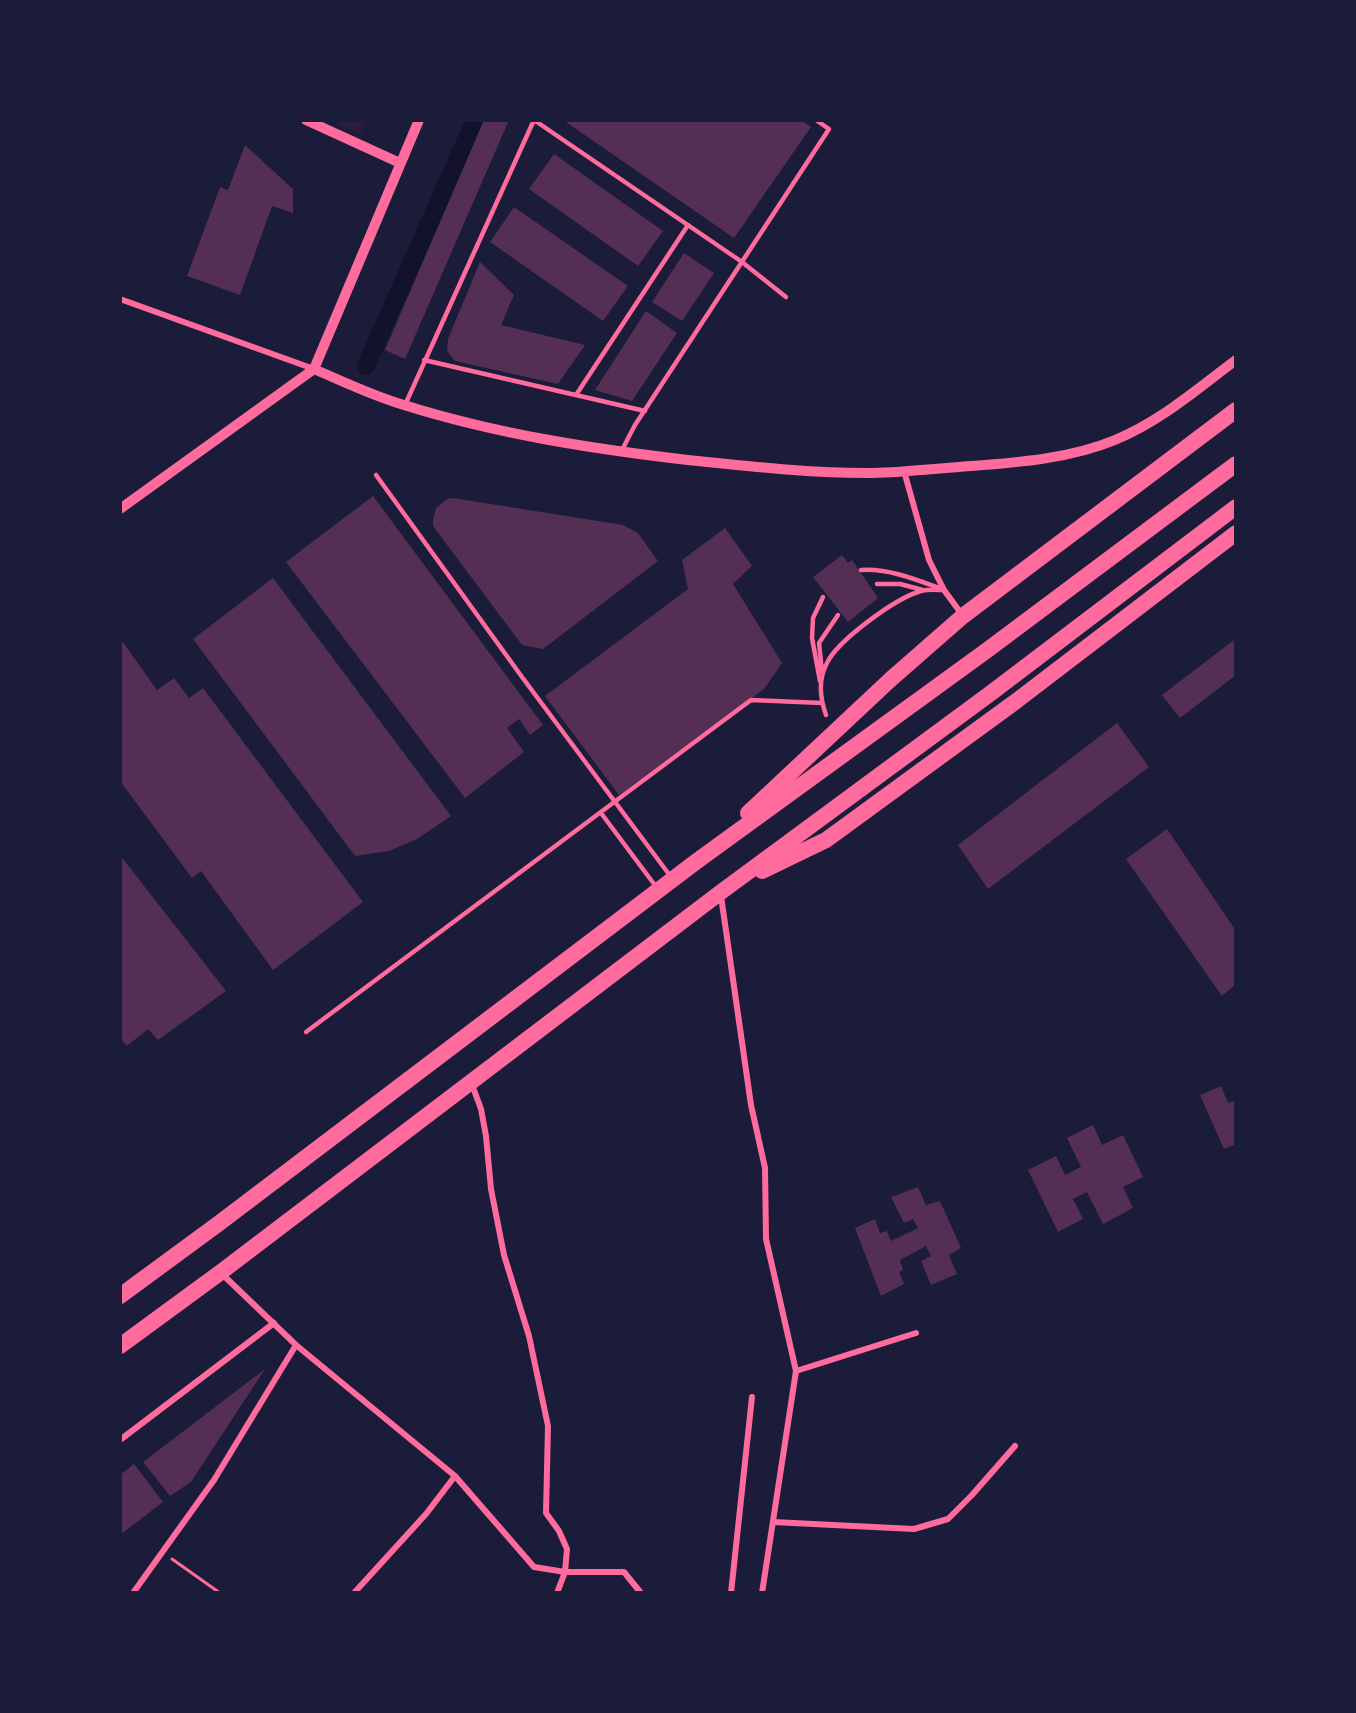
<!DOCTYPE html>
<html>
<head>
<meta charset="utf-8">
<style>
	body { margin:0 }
	#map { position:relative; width:1356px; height:1713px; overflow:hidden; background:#1b1b3a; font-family:Lato,sans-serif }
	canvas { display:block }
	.frame { position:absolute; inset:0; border:122px solid #1b1b3a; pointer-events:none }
</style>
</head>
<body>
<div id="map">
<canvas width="1356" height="1713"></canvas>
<div class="frame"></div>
</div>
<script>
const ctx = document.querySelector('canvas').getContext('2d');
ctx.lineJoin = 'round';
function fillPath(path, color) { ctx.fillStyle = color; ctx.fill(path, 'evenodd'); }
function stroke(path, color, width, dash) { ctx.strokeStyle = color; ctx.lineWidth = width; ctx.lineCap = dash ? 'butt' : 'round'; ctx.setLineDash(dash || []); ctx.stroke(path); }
const green = new Path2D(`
	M 332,120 L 366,120 L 360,134 Z`);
const canal = new Path2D(`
	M 366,366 L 475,120`);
const building = new Path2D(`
	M 484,120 L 509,120 L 405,359 L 385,350 Z
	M 563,120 L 801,120 L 811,127 L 734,238 Z
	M 245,145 L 293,189 L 293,213 L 272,206 L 240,295 L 187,276 L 220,187 L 228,190 Z
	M 554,154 L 663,231 L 638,266 L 529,189 Z
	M 514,207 L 628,286 L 603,321 L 490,242 Z
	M 684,253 L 714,273 L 682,321 L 652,302 Z
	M 480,262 L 514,295 L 501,325 L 585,345 L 558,384 L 455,361 L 447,351 L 448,339 Z
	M 646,311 L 677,333 L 632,401 L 595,390 Z
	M 373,496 L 543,725 L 530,735 L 519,719 L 507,728 L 524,752 L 465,798 L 286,562 Z
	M 453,498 L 623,525 L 638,533 L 658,561 L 543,649 L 522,645 L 433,526 L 433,519 L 436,508 L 447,499 Z
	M 725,528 L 752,566 L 733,584 L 782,663 L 764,689 L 619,795 L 545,696 L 688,589 L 682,560 Z
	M 842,555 L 848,563 L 852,560 L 878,598 L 848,622 L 813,577 Z
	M 273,578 L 451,816 L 417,839 L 389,851 L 355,856 L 193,639 Z
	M 120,638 L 157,690 L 174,678 L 189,698 L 203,688 L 363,902 L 273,970 L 201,871 L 192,878 L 120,781 Z
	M 1234,640 L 1236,642 L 1236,675 L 1180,718 L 1162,695 Z
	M 1117,723 L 1149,767 L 988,889 L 958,845 Z
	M 1167,829 L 1236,931 L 1236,984 L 1222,996 L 1126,859 Z
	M 120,855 L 226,991 L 158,1040 L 148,1029 L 127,1046 L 120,1038 Z
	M 1221,1086 L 1228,1103 L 1236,1100 L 1236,1144 L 1224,1149 L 1200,1095 Z
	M 1093,1125 L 1102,1145 L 1123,1135 L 1143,1177 L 1123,1187 L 1133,1208 L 1103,1224 L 1087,1192 L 1073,1199 L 1083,1219 L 1058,1232 L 1028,1170 L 1056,1156 L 1065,1175 L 1081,1167 L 1067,1138 Z
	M 918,1187 L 926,1205 L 940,1201 L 961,1248 L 949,1255 L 957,1274 L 931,1285 L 921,1261 L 931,1256 L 926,1246 L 900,1260 L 903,1270 L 899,1272 L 904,1284 L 881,1296 L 855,1228 L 875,1219 L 880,1233 L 887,1231 L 891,1241 L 918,1228 L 913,1219 L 904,1223 L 891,1197 Z
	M 265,1369 L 191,1482 L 170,1496 L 143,1462 Z
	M 134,1464 L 163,1502 L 120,1535 L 120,1475 Z`);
const path = new Path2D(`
	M 172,1559 L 220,1593`);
const service = new Path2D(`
	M 424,360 L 645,411
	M 576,395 L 688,225
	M 405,405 L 534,120 L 742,262 L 786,297
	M 622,450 L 635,425 L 829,129 L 816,120
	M 376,475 L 522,677 L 671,877
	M 861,570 C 887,568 915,579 939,588
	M 877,584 L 900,584 L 923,590
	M 822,672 L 819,643 L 838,615
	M 820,681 L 812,638 L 813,618 L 823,597
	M 826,715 C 820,698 818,681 826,665 C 836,641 896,598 921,591 C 928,589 937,590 944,590
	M 601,813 L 657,888
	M 306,1032 L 751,700 L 822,703`);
const minor = new Path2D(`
	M 120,299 L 314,369
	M 904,471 L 929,560 L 944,590 L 963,616
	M 721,896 L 751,1105 L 765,1168 L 766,1239 L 796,1371 L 762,1593
	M 471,1082 L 481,1109 L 486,1136 L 491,1189 L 504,1255 L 529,1336 L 548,1426 L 546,1513 L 559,1531 L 567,1549 L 565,1572 L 557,1593
	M 221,1273 L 296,1345 L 455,1476 L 534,1567 L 565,1572 L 624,1572 L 641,1593
	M 796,1371 L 916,1333
	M 120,1440 L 274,1323
	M 773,1522 L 914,1529 L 948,1519 L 972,1495 L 1015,1446
	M 133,1593 L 214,1480 L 296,1345
	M 354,1593 L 426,1514 L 455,1476
	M 731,1593 L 752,1397`);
const tertiary = new Path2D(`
	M 306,120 L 400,163
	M 314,369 C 344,382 373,396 404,405 C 496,434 593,449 688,460 C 748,466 807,473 867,473 C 897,473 928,469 959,467 C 1010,463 1067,460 1115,440 C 1161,421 1197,389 1236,360
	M 314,369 L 419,120
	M 120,509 L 314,369`);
const trunk = new Path2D(`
	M 748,813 L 891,679 L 963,616 L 1236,410
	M 762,871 L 826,840 L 1015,702 L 1236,533
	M 120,1296 L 218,1224 L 697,861 L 986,651 L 1236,464
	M 120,1346 L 221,1272 L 721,892 L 991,693 L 1236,507`);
fillPath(green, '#2a1e3b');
stroke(canal, '#12122b', 18);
fillPath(building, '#542f53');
stroke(path, '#ff6b9d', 3);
stroke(service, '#ff6b9d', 4.5);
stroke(minor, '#ff6b9d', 6);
stroke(tertiary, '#ff6b9d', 10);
stroke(trunk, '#ff6b9d', 16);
</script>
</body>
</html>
